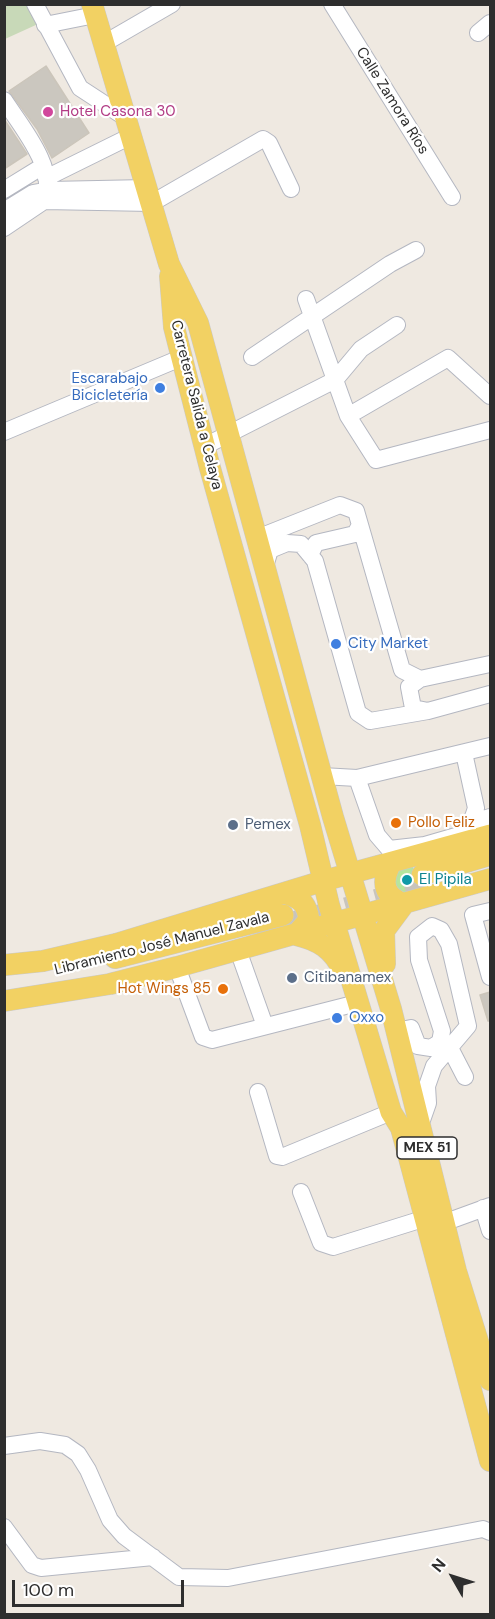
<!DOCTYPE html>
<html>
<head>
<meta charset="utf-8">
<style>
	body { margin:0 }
	#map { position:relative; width:495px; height:1619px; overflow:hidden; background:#efe9e1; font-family:"DM Sans",sans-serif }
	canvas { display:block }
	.frame { position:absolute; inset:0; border:6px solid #2e2e2e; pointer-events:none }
	.north { position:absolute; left:423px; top:1547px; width:60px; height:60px; -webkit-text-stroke:4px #fff; paint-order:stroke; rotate:309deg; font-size:16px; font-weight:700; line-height:24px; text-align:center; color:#2e2e2e }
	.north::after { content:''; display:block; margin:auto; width:21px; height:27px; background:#2e2e2e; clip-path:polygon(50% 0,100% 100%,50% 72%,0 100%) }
	.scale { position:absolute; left:12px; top:1580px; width:172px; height:27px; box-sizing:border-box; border:3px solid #2e2e2e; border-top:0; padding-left:8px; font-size:18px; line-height:21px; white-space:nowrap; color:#2e2e2e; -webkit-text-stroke:4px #fff; paint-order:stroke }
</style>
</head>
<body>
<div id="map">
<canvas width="495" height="1619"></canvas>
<div class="frame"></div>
<div class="north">N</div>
<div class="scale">100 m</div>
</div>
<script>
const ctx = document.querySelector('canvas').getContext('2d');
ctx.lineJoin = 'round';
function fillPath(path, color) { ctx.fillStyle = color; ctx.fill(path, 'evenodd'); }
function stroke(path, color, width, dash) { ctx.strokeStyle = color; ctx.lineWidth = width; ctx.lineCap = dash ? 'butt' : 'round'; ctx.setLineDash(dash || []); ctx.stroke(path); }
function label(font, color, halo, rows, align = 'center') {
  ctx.font = font + ' "DM Sans",sans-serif'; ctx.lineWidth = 4.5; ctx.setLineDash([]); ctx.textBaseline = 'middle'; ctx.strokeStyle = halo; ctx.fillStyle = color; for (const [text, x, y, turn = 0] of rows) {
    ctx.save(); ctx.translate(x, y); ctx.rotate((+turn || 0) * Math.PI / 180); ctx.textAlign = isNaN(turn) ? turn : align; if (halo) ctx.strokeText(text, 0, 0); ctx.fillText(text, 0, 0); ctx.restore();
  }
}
const green = new Path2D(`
	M 412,864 L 421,890 L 401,896 L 390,889 L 393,871 Z`);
const cemetery = new Path2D(`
	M 5,5 L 28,5 L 38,24 L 5,39 Z`);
const building = new Path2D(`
	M 46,66 L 89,133 L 52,158 L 37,129 L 9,91 Z
	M 4,119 L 27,154 L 4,169 Z
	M 490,992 L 490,1021 L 488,1021 L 480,995 Z`);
const majorTunnel = new Path2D(`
	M 286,924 L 426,886`);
const minor = new Path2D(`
	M 35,4 L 80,88 L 126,118
	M 332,4 L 452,197
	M 45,25 L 95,15
	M 478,33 L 490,23
	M 103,44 L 172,4
	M 4,100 C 21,126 58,170 44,200
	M 46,178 L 131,136
	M 4,190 L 43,166
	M 4,211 L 33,193 L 49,190 L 147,188
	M 4,228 L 44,201 L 152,203 L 263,139 L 269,143 L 291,189
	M 306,299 L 348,416 L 376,460 L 490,430
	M 252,357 L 390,264 L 416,250
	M 348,416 L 448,358 L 490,396
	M 4,432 L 183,357
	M 205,446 L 335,380 L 361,349 L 397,325
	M 257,538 L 340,505 L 356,511 L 402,670 L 420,679
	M 310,555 L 316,543 L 355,534 L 360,525
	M 265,566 L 270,550 L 287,543 L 301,544 L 315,561 L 358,713 L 370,721 L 428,711
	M 490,664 L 420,679 L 409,687 L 413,708 L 428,711 L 490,694
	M 464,753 L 476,808 L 471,823 L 473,830
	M 322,776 L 357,778 L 490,746
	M 357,778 L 377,835 L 389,849 L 425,845 L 463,834 L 471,823 L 490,817
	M 490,911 L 473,915 L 490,977
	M 238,950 L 265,1026
	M 177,967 L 203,1037 L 212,1040 L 357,1003
	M 396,1031 L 411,1028 L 418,1046 L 431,1048 L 440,1042 L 442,1031 L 419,960 L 418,937 L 432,926 L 441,930 L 449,944 L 468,1026 L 434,1066 L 427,1086 L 428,1103 L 421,1123 L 416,1124
	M 443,1044 L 450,1048 L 465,1077
	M 258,1092 L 277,1156 L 282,1157 L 391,1112
	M 301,1192 L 321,1243 L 333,1247 L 426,1218
	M 483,1208 L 490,1231
	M 446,1222 L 490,1206
	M 4,1446 L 40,1441 L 65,1445 L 78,1454 L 88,1470 L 110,1520 L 124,1536 L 179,1577 L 228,1578 L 483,1529 L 490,1532
	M 4,1527 L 32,1565 L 41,1568 L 153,1557`);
const major = new Path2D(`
	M 92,4 L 169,264 L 198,323 L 333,817 L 391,1009 L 456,1271 L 490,1380
	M 170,276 L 174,327 L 210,468 L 310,825 L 329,905 L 391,1112 L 401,1128 L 490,1461
	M 390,865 C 381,883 384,896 404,904
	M 422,875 L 490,855
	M 288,894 C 302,899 307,905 309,920 L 296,935
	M 296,935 C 318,940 333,949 343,971
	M 115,958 L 283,915
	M 385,964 L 384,931 L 404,904
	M 4,965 L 43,961 L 116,944 L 323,881 L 490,835
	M 4,1001 L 110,984 L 177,967 L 490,879`);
const markers = [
	[48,112,6,"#d1479c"],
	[160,388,6,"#3f7fe0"],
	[336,644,6,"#3f7fe0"],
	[396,823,6,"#e8710a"],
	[233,825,6,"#5c6f8a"],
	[407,880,6,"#0f9aa8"],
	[292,978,6,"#5c6f8a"],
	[223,989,6,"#e8710a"],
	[337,1018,6,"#3f7fe0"]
];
const shields = [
	[427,1148,60]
];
const shieldNames = [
	["MEX 51",427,1148]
];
const streetNames = [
	["Calle Zamora Ríos",392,101,58],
	["Carretera Salida a Celaya",196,405,76],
	["Libramiento José Manuel Zavala",162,944,-14]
];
const hotelNames = [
	["Hotel Casona 30",60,112]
];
const shopNames = [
	["Escarabajo",148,379,"right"],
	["Bicicletería",148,396,"right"],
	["City Market",348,644],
	["Oxxo",349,1018]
];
const foodNames = [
	["Pollo Feliz",408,823],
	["Hot Wings 85",211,989,"right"]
];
const serviceNames = [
	["Pemex",245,825],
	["Citibanamex",304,978]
];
const cultureNames = [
	["El Pipila",419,880]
];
fillPath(green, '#b6e59e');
fillPath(cemetery, '#c8d9b8');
fillPath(building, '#cbc7bf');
stroke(building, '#cbc5ba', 1.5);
stroke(majorTunnel, '#c8c4bd', 21, [21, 10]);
stroke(minor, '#b4b7c1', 18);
stroke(major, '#c9c9c9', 22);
stroke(minor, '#fff', 16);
stroke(major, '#f2d163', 21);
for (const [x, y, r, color] of markers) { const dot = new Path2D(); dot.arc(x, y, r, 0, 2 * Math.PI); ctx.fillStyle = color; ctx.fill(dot); stroke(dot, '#fff', 2); }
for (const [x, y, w] of shields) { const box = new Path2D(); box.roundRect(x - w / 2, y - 11, w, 22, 4.5); ctx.fillStyle = '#fff'; ctx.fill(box); stroke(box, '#2e2e2e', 1.5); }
label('bold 14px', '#2e2e2e', null, shieldNames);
label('15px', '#2e2e2e', '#fff', streetNames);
label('15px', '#b23c85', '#fff', hotelNames, 'left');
label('15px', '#366cbe', '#fff', shopNames, 'left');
label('15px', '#c56008', '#fff', foodNames, 'left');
label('15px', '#4e5e75', '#fff', serviceNames, 'left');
label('15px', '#0d838f', '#fff', cultureNames, 'left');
</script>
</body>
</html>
